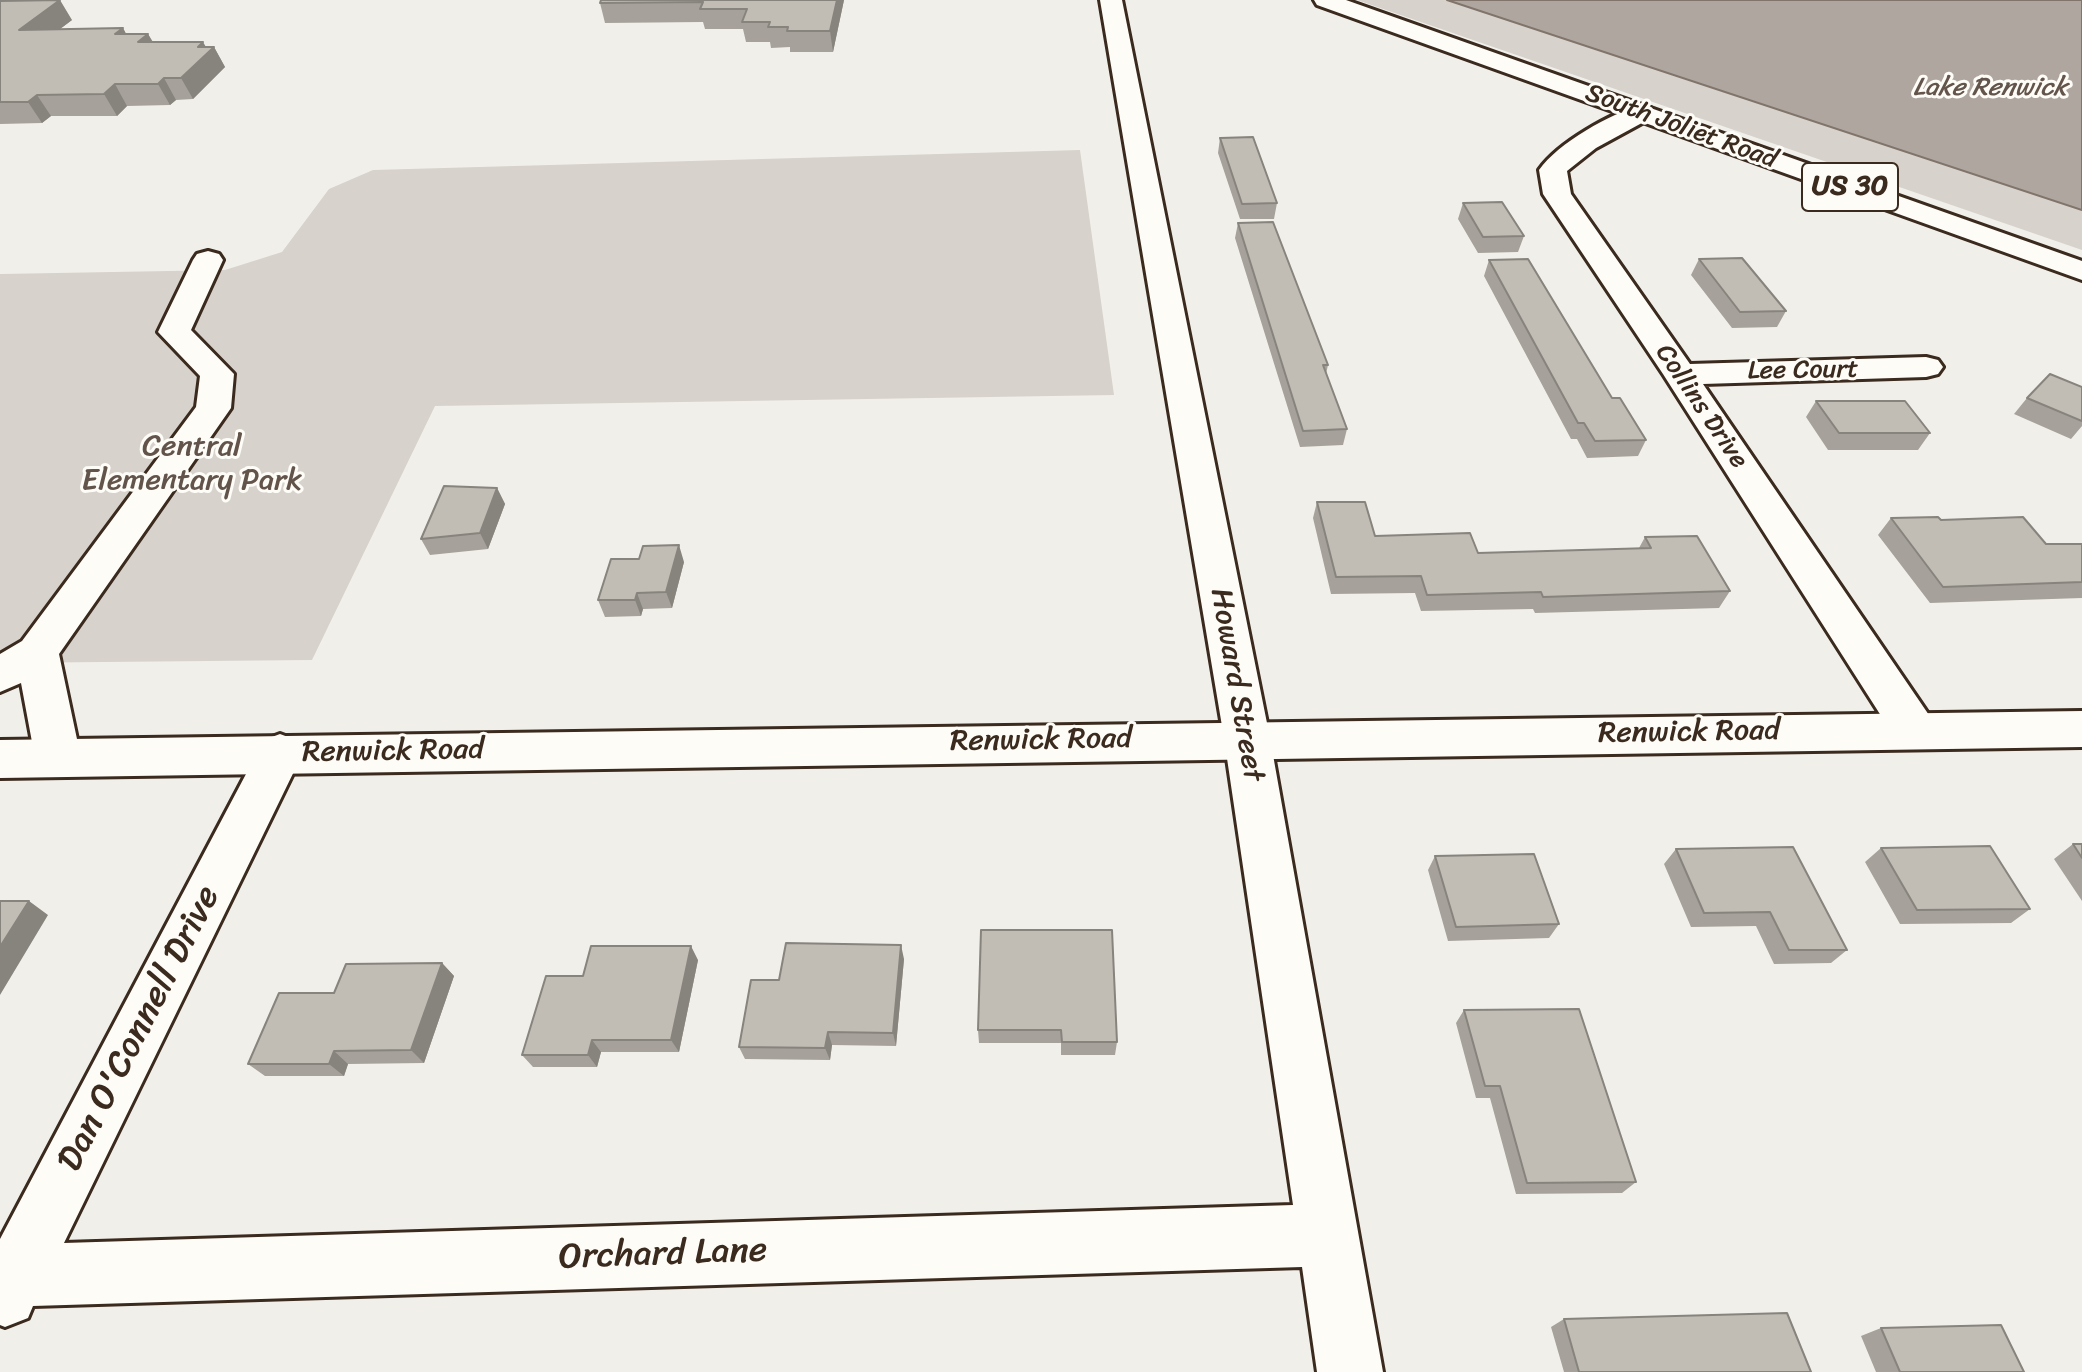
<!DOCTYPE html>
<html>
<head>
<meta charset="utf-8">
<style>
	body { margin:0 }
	canvas { display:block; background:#f1efea }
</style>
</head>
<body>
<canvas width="2082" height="1372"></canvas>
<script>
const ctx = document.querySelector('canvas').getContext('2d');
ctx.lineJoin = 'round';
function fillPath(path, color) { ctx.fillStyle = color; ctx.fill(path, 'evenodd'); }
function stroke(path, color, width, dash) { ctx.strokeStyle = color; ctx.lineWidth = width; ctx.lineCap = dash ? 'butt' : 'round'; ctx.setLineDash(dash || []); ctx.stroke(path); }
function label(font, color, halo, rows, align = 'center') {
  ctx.font = font + ' Sriracha,sans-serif'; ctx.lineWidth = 6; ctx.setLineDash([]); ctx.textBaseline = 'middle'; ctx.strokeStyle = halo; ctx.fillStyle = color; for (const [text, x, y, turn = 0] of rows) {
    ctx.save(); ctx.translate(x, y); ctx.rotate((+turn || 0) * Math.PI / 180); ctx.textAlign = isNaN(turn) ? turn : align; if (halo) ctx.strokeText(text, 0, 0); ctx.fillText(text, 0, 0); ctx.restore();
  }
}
const green = new Path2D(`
	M 1357,0 L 2082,0 L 2082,250 Z
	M 1080,150 L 1114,395 L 435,406 L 312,660 L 0,663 L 0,274 L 225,270 L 282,252 L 329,189 L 373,170 Z`);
const water = new Path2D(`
	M 1447,0 L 2082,0 L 2082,210 Z`);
const street = new Path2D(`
	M 1100,0 L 1122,0 L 1270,738 L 1383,1372 L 1317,1372 L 1302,1267 L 33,1306 L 28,1318 L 5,1327 L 0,1325 L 0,1239 L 264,740 L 280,734 L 296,740 L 303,753 L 64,1243 L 1293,1205 L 1224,738 Z
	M 1642,105 L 1651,108 L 1655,113 L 1651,118 L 1596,148 L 1567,171 L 1571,194 L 1690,364 L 1926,357 L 1938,360 L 1943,367 L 1938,374 L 1926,377 L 1703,384 L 1931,718 L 1938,731 L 1931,744 L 1915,749 L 1899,744 L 1663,374 L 1543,194 L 1539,170 C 1558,143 1611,113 1642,105 Z
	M 208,251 L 219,254 L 223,260 L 191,330 L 234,374 L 231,408 L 59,654 L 81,758 L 74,771 L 58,777 L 42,771 L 35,758 L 21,683 L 0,692 L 0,654 L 22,641 L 196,407 L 200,376 L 158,332 L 193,260 L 197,254 Z`);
const secondary = new Path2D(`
	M 2082,711 L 2082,747 L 0,778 L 0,740 Z`);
const primary = new Path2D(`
	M 1314,0 L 1346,0 L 2082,261 L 2082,280 L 1317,5 Z`);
const wall = new Path2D(`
	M 844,0 L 833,52 L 790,52 L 790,47 L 771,48 L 770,42 L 746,42 L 743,29 L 705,29 L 703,22 L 605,23 L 600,3 Z
	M 0,1 L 72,20 L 60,29 L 123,28 L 126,34 L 148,34 L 153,42 L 214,47 L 225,67 L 193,99 L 176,100 L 170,105 L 127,106 L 117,116 L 51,116 L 42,123 L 0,124 Z
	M 1220,138 L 1277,203 L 1274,219 L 1240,219 L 1218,153 Z
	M 1463,203 L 1524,236 L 1518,252 L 1478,253 L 1458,219 Z
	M 1238,223 L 1328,365 L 1326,374 L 1347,429 L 1343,445 L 1300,447 L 1235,238 Z
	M 1699,259 L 1786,311 L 1777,327 L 1732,328 L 1691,275 Z
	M 1489,260 L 1612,398 L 1646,440 L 1638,456 L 1587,458 L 1577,439 L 1571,439 L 1484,276 Z
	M 2082,387 L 2082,426 L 2071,439 L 2014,414 L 2027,398 Z
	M 1816,401 L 1930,433 L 1918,450 L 1828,450 L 1806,417 Z
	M 497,488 L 505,504 L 488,549 L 430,555 L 421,539 Z
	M 1317,502 L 1375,536 L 1478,553 L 1639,548 L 1645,537 L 1730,591 L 1719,608 L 1535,613 L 1533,609 L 1421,611 L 1415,593 L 1331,594 L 1313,518 Z
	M 1891,518 L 1941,520 L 2046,544 L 2082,544 L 2082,598 L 1930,603 L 1878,535 Z
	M 684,562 L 672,608 L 643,609 L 641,616 L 605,617 L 598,600 Z
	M 2073,844 L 2082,844 L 2082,901 L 2054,859 Z
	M 1881,848 L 2030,909 L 2011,923 L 1900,924 L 1865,862 Z
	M 1676,849 L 1847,950 L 1831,963 L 1774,964 L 1756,926 L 1691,927 L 1664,864 Z
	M 1435,856 L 1559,924 L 1549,938 L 1448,941 L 1428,870 Z
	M 981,930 L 1117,1042 L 1115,1055 L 1061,1055 L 1061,1043 L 979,1043 L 978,1030 Z
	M 904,959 L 896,1046 L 832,1045 L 830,1060 L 745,1059 L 739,1047 L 779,980 Z
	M 698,960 L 679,1052 L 601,1052 L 597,1067 L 533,1067 L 522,1055 L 583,976 Z
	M 442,963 L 454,976 L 424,1063 L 348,1064 L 344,1076 L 265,1076 L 248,1064 L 334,993 Z
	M 1464,1010 L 1636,1182 L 1622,1193 L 1516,1194 L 1490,1098 L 1476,1098 L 1456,1023 Z
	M 1564,1319 L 1811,1372 L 1564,1372 L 1551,1327 Z
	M 1881,1328 L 2024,1372 L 1876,1372 L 1861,1336 Z`);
const shadedWall = new Path2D(`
	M 60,0 L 72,20 L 32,50 L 19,30 Z
	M 837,0 L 844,0 L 833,52 L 830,31 Z
	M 123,28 L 134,49 L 115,34 Z
	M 148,34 L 160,55 L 138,42 Z
	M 203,42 L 209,52 L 214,47 L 225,67 L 193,99 L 181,78 L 198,47 Z
	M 164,78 L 176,100 L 170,105 L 158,84 Z
	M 115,84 L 127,106 L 117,116 L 104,94 Z
	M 37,95 L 51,116 L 42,123 L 28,102 Z
	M 497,488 L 505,504 L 488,549 L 480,533 Z
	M 679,545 L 684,562 L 672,608 L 666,592 Z
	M 637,593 L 643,609 L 641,616 L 635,600 Z
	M 29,901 L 48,915 L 0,995 L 0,947 Z
	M 901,945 L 904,959 L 896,1046 L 893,1033 Z
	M 691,946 L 698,960 L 679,1052 L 671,1040 Z
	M 442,963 L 454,976 L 424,1063 L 411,1050 Z
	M 828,1032 L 832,1045 L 830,1060 L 825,1048 Z
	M 592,1040 L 601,1052 L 597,1067 L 588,1055 Z
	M 334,1051 L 348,1064 L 344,1076 L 329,1064 Z`);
const building = new Path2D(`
	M 60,0 L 19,30 L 123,28 L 115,34 L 148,34 L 138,42 L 203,42 L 198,47 L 214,47 L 181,78 L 164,78 L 158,84 L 115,84 L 104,94 L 37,95 L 28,102 L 0,102 L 0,1 Z
	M 601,0 L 837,0 L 830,31 L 787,31 L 788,27 L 768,27 L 770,22 L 742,22 L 747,9 L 700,9 L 703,2 L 600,3 Z
	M 1253,137 L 1277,203 L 1242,204 L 1220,138 Z
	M 1502,202 L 1524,236 L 1483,237 L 1463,203 Z
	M 1273,222 L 1328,365 L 1323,365 L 1347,429 L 1303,431 L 1238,223 Z
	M 1742,258 L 1786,311 L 1740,312 L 1699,259 Z
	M 1528,259 L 1612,398 L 1620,398 L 1646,440 L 1595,441 L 1584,423 L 1578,423 L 1489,260 Z
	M 2050,374 L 2082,387 L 2082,421 L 2027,398 Z
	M 1816,401 L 1905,401 L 1930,433 L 1839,433 Z
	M 444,486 L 497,488 L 480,533 L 421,539 Z
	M 1317,502 L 1365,502 L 1375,536 L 1470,533 L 1478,553 L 1651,548 L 1645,537 L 1697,536 L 1730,591 L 1543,597 L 1541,592 L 1427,595 L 1421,576 L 1336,577 Z
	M 1938,517 L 1941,520 L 2023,517 L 2046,544 L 2082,544 L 2082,582 L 1943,587 L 1891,518 Z
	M 679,545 L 666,592 L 637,593 L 635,600 L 598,600 L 611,559 L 639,559 L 643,546 Z
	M 2073,844 L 2082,844 L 2082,858 Z
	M 1990,846 L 2030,909 L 1917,910 L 1881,848 Z
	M 1793,847 L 1847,950 L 1789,950 L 1770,912 L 1704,913 L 1676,849 Z
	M 1534,854 L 1559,924 L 1456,927 L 1435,856 Z
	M 0,901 L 29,901 L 0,947 Z
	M 981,930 L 1112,930 L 1117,1042 L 1062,1042 L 1061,1030 L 978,1030 Z
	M 786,943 L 901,945 L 893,1033 L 828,1032 L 825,1048 L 739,1047 L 751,980 L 779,980 Z
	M 591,946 L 691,946 L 671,1040 L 592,1040 L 588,1055 L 522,1055 L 546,976 L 583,976 Z
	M 442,963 L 411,1050 L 334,1051 L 329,1064 L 248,1064 L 279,993 L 334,993 L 346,964 Z
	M 1579,1009 L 1636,1182 L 1527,1183 L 1500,1086 L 1485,1086 L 1464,1010 Z
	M 1787,1313 L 1811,1372 L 1579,1372 L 1564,1319 Z
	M 2001,1325 L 2024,1372 L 1900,1372 L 1881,1328 Z`);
const farWaternames = [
	["Lake Renwick",1990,88]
];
const farStreetnames = [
	["South Joliet Road",1681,127,20],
	["Lee Court",1803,371,-1],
	["Collins Drive",1701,407,56]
];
const shields = [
	[1850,187,96]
];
const shieldNames = [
	["US 30",1850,187]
];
const parkNames = [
	["Central",192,447],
	["Elementary Park",192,481]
];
const streetNames = [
	["Howard Street",1236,685,80],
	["Renwick Road",1689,733,-1],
	["Renwick Road",1041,741,-1],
	["Renwick Road",393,752,-1]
];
const nearStreetnames = [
	["Dan O'Connell Drive",140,1029,-63],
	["Orchard Lane",663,1255,-2]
];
fillPath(green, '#d7d2cc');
fillPath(water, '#aea69f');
stroke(water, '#80746b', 2);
stroke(street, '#3b2a1e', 6);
stroke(secondary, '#3b2a1e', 6);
stroke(primary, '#3b2a1e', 6);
fillPath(street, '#fdfcf7');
fillPath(secondary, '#fdfcf7');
fillPath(primary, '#fdfcf7');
fillPath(wall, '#a6a29b');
fillPath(shadedWall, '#87847e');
fillPath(building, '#c1bcb4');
stroke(building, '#87847e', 2);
label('italic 26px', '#63554b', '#fdfcf7', farWaternames);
label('26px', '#3b2a1e', '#fdfcf7', farStreetnames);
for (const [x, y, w] of shields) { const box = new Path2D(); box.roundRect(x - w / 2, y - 24, w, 48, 6); ctx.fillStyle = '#fdfcf7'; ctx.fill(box); stroke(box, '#3b2a1e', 2); }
label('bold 28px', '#3b2a1e', null, shieldNames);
label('30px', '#62544a', '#fdfcf7', parkNames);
label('30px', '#3b2a1e', '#fdfcf7', streetNames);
label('36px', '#3b2a1e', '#fdfcf7', nearStreetnames);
</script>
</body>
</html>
